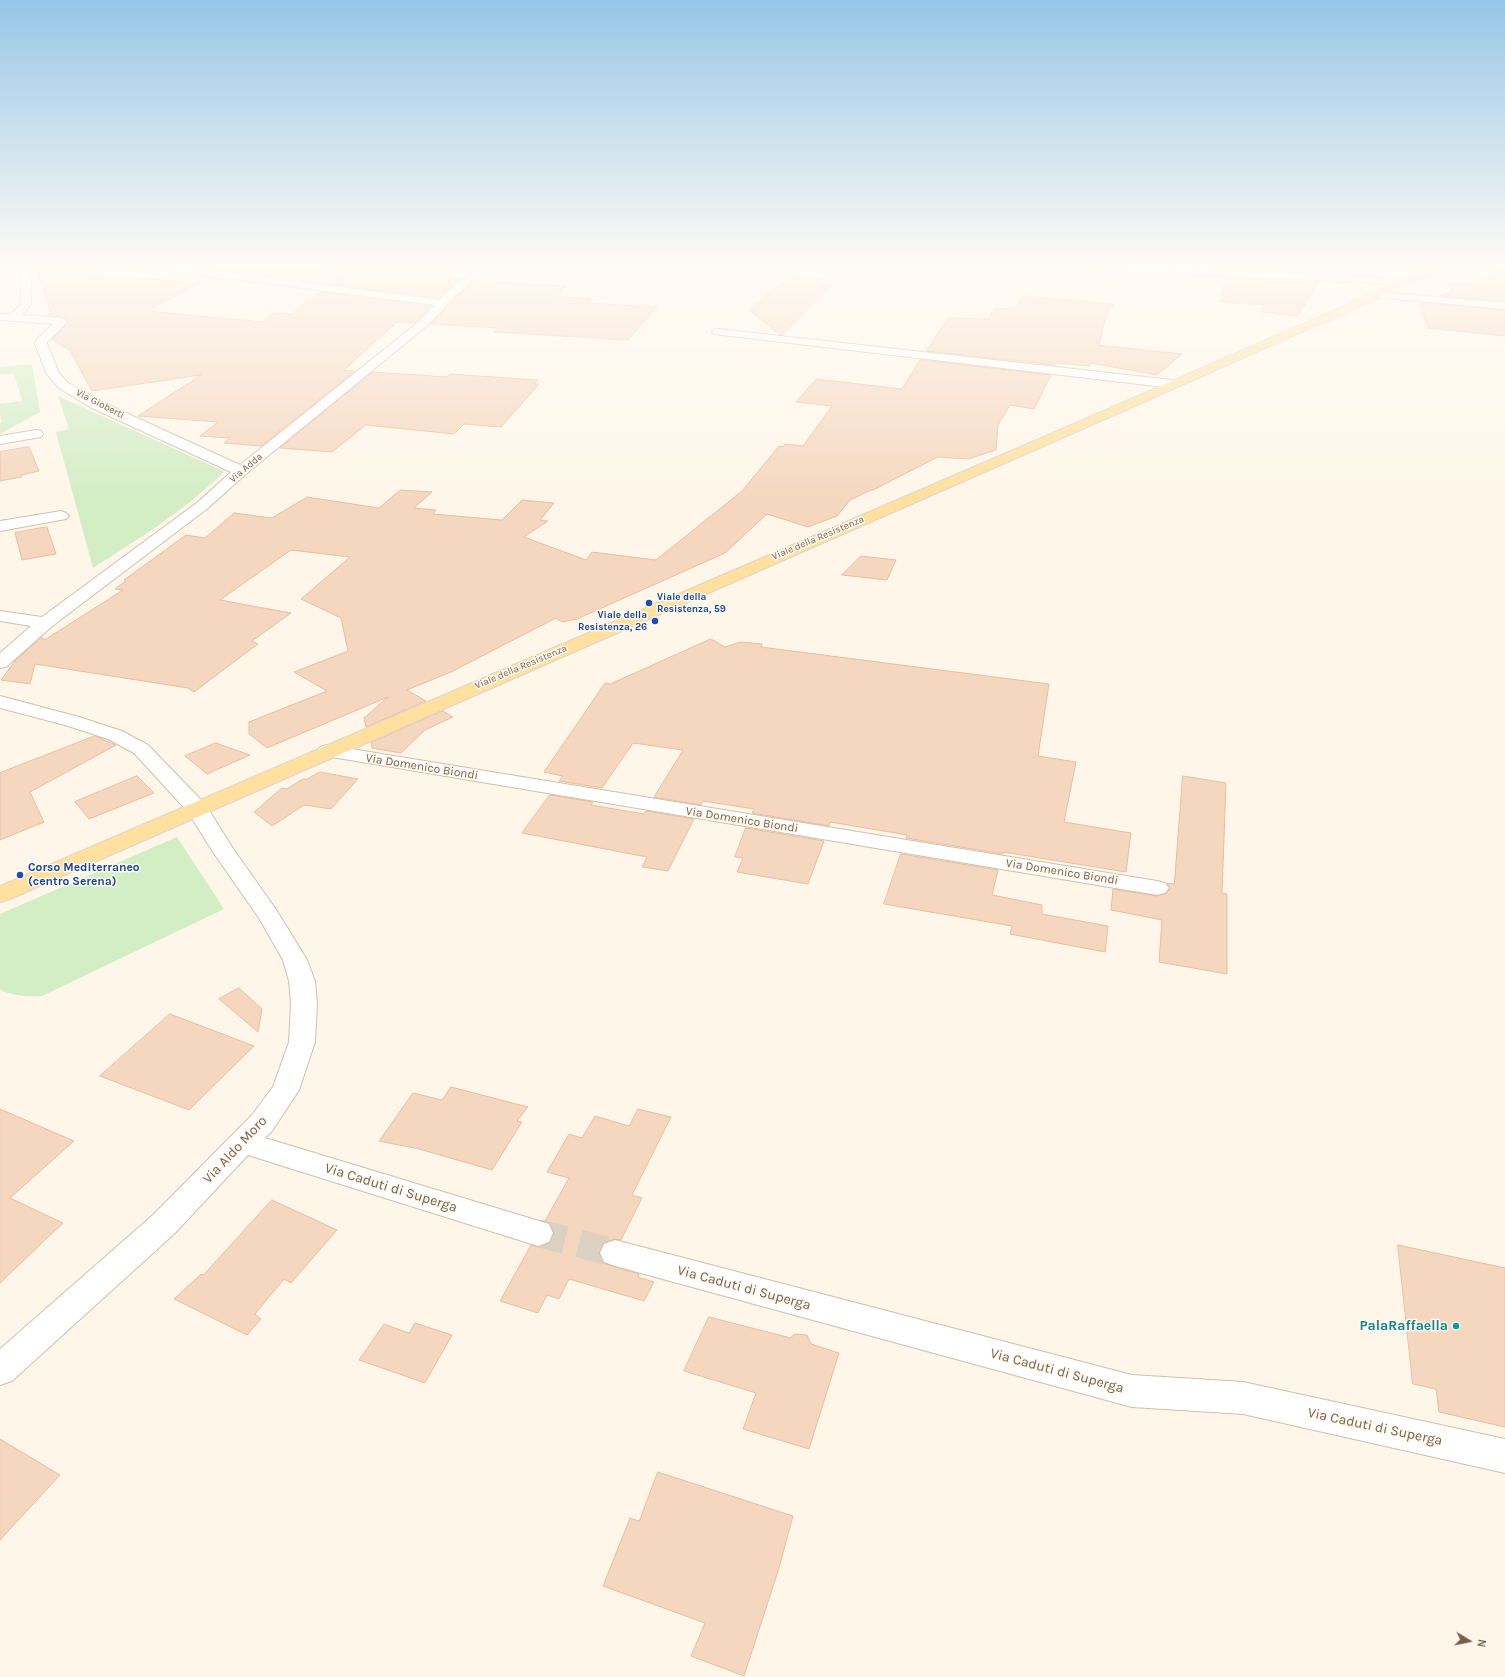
<!DOCTYPE html>
<html>
<head>
<meta charset="utf-8">
<style>
	body { margin:0 }
	#map { position:relative; width:1505px; height:1677px; overflow:hidden; background:#fef7e9; font-family:Karla,sans-serif }
	canvas { display:block }
	.north { position:absolute; left:1449px; top:1621px; width:40px; height:40px; -webkit-text-stroke:3px #fffaf0; paint-order:stroke; rotate:100deg; font-size:11px; font-weight:700; line-height:16px; text-align:center; color:#7a5e4a }
	.north::after { content:''; display:block; margin:auto; width:14px; height:18px; background:#7a5e4a; clip-path:polygon(50% 0,100% 100%,50% 72%,0 100%) }
</style>
</head>
<body>
<div id="map">
<canvas width="1505" height="1677"></canvas>
<div class="north">N</div>
</div>
<script>
const ctx = document.querySelector('canvas').getContext('2d');
ctx.lineJoin = 'round';
function fillPath(path, color) { ctx.fillStyle = color; ctx.fill(path, 'evenodd'); }
function stroke(path, color, width, dash) { ctx.strokeStyle = color; ctx.lineWidth = width; ctx.lineCap = dash ? 'butt' : 'round'; ctx.setLineDash(dash || []); ctx.stroke(path); }
function label(font, color, halo, rows, align = 'center') {
  ctx.font = font + ' Karla,sans-serif'; ctx.lineWidth = 3; ctx.setLineDash([]); ctx.textBaseline = 'middle'; ctx.strokeStyle = halo; ctx.fillStyle = color; for (const [text, x, y, turn = 0] of rows) {
    ctx.save(); ctx.translate(x, y); ctx.rotate((+turn || 0) * Math.PI / 180); ctx.textAlign = isNaN(turn) ? turn : align; if (halo) ctx.strokeText(text, 0, 0); ctx.fillText(text, 0, 0); ctx.restore();
  }
}
const green = new Path2D(`
	M 189,267 L 327,267 L 310,281 Z
	M 32,364 L 40,412 L 0,434 L 0,423 L 2,422 L 0,414 L 0,404 L 22,401 L 14,374 L 0,375 L 0,367 Z
	M 58,396 L 221,470 L 224,472 C 185,510 139,539 93,568 L 56,432 L 69,429 Z
	M 177,837 L 224,909 L 42,996 C 27,997 15,996 0,990 L 0,914 Z`);
const building = new Path2D(`
	M 36,267 L 87,267 L 91,276 L 202,282 L 148,311 L 264,322 L 274,313 L 293,314 L 308,299 L 312,299 L 321,292 L 432,306 L 415,323 L 397,322 L 344,370 L 355,371 L 261,446 L 224,443 L 230,438 L 200,436 L 218,422 L 138,416 L 201,375 L 92,391 L 69,349 L 67,349 L 52,339 L 68,323 L 64,318 L 47,315 L 51,313 Z
	M 350,267 L 460,267 L 443,278 L 461,279 L 448,289 L 439,298 L 329,284 Z
	M 1505,268 L 1505,301 L 1440,296 L 1452,291 L 1448,283 L 1470,284 Z
	M 791,276 L 822,279 L 817,284 L 832,285 L 782,335 L 779,334 L 749,310 Z
	M 1226,278 L 1236,279 L 1319,282 L 1298,316 L 1261,312 L 1264,305 L 1221,302 Z
	M 476,281 L 566,286 L 556,296 L 593,299 L 587,303 L 657,307 L 628,340 L 494,332 L 499,328 L 431,324 L 458,295 Z
	M 1023,296 L 1113,304 L 1105,318 L 1099,345 L 1182,354 L 1157,375 L 1091,363 L 1089,366 L 1058,363 L 1056,365 L 926,351 L 948,318 L 988,319 L 995,308 L 1015,309 Z
	M 1423,303 L 1505,310 L 1505,336 L 1428,328 L 1420,305 Z
	M 920,360 L 1051,375 L 1034,409 L 1010,405 L 998,425 L 996,450 L 968,459 L 938,457 L 873,490 L 871,490 L 850,500 L 837,516 L 808,527 L 767,514 L 725,553 L 577,619 L 562,622 L 556,618 L 451,672 L 407,690 L 426,701 L 366,727 L 364,718 L 388,697 L 267,748 L 249,734 L 249,722 L 327,691 L 294,672 L 348,651 L 341,618 L 301,599 L 350,557 L 291,550 L 220,600 L 291,613 L 252,641 L 258,644 L 194,692 L 188,688 L 35,664 L 30,684 L 1,680 L 15,661 L 42,637 L 42,639 L 46,639 L 123,590 L 115,589 L 126,581 L 124,580 L 186,535 L 205,538 L 234,513 L 272,518 L 307,497 L 379,508 L 400,490 L 432,492 L 414,508 L 436,510 L 433,514 L 502,520 L 522,500 L 554,503 L 540,520 L 548,521 L 524,537 L 586,560 L 592,552 L 656,560 L 742,491 L 779,446 L 783,447 L 785,444 L 803,446 L 832,406 L 796,402 L 816,379 L 902,389 Z
	M 373,372 L 447,377 L 450,374 L 538,380 L 534,384 L 539,384 L 501,427 L 464,424 L 454,434 L 366,425 L 332,452 L 280,448 Z
	M 29,447 L 39,471 L 22,475 L 21,477 L 0,481 L 0,452 Z
	M 47,527 L 56,554 L 22,560 L 15,533 Z
	M 861,556 L 896,560 L 887,580 L 842,575 Z
	M 711,639 L 725,647 L 741,642 L 762,644 L 761,647 L 1049,684 L 1038,756 L 1076,762 L 1064,822 L 1131,833 L 1126,872 L 1003,852 L 1003,854 L 906,838 L 907,835 L 830,822 L 829,826 L 752,813 L 754,809 L 703,801 L 701,805 L 654,797 L 683,750 L 633,743 L 602,788 L 559,781 L 563,776 L 544,772 L 605,683 L 610,684 Z
	M 443,711 L 453,717 L 425,730 L 401,753 L 372,748 L 371,743 Z
	M 95,736 L 116,745 L 30,792 L 44,822 L 0,840 L 0,773 Z
	M 216,743 L 250,755 L 207,774 L 185,756 Z
	M 320,772 L 358,779 L 331,809 L 304,805 L 272,826 L 254,812 L 282,788 L 287,789 L 303,779 L 307,779 Z
	M 137,776 L 154,793 L 89,819 L 75,802 Z
	M 1183,776 L 1226,783 L 1222,893 L 1227,894 L 1227,974 L 1159,962 L 1162,920 L 1111,910 L 1113,889 L 1157,896 L 1165,894 L 1170,889 L 1167,883 L 1174,884 Z
	M 550,795 L 593,802 L 591,805 L 644,814 L 646,811 L 694,819 L 668,871 L 642,867 L 647,857 L 522,833 Z
	M 746,828 L 824,841 L 808,884 L 737,872 L 743,858 L 735,857 Z
	M 901,854 L 998,870 L 992,895 L 1042,905 L 1042,914 L 1108,926 L 1105,952 L 1010,934 L 1012,926 L 884,904 Z
	M 239,988 L 262,1009 L 258,1032 L 219,999 Z
	M 170,1014 L 254,1046 L 189,1110 L 100,1076 Z
	M 451,1087 L 528,1107 L 517,1121 L 522,1122 L 492,1170 L 419,1149 L 379,1141 L 413,1093 L 442,1100 Z
	M 0,1109 L 74,1141 L 10,1198 L 63,1223 L 0,1283 Z
	M 638,1109 L 671,1117 L 632,1195 L 642,1198 L 621,1240 L 614,1239 L 603,1243 L 599,1254 L 603,1263 L 639,1274 L 638,1277 L 654,1282 L 644,1301 L 569,1279 L 559,1299 L 547,1295 L 538,1313 L 500,1301 L 531,1245 L 539,1247 L 550,1243 L 554,1234 L 550,1223 L 545,1221 L 569,1178 L 547,1172 L 569,1134 L 582,1138 L 595,1116 L 629,1126 Z
	M 272,1200 L 337,1230 L 291,1283 L 284,1279 L 255,1314 L 261,1319 L 247,1335 L 174,1299 L 201,1274 L 203,1275 Z
	M 1398,1245 L 1505,1268 L 1505,1427 L 1439,1412 L 1436,1389 L 1413,1384 Z
	M 709,1317 L 791,1338 L 794,1334 L 807,1335 L 811,1344 L 839,1353 L 809,1449 L 743,1429 L 756,1393 L 684,1371 Z
	M 415,1323 L 452,1335 L 425,1383 L 359,1360 L 384,1324 L 409,1333 Z
	M 0,1439 L 60,1475 L 0,1540 Z
	M 658,1472 L 793,1516 L 779,1568 L 744,1676 L 691,1656 L 705,1623 L 603,1586 L 630,1518 L 639,1521 Z`);
const minorTunnel = new Path2D(`
	M 538,1233 L 615,1253`);
const minor = new Path2D(`
	M 21,267 L 31,267 L 31,304 L 22,315 L 60,318 L 64,319 L 67,323 L 47,342 L 47,344 L 59,373 L 67,382 L 100,401 L 240,465 L 421,320 L 435,305 L 164,270 L 160,269 L 159,267 L 184,267 L 440,300 L 449,290 L 480,267 L 491,267 L 457,294 L 429,324 L 246,474 L 208,508 L 51,627 L 6,667 L 0,668 L 0,653 L 31,626 L 0,621 L 0,611 L 42,617 L 198,502 L 231,472 L 90,407 L 59,388 L 47,374 L 35,344 L 37,339 L 53,324 L 0,320 L 0,314 L 11,314 L 21,304 Z
	M 128,267 L 157,267 C 152,272 133,272 128,267 Z
	M 1083,267 L 1147,267 L 1358,276 L 1404,280 L 1409,283 L 1404,286 L 1358,282 L 1088,270 Z
	M 1377,292 L 1505,303 L 1505,309 L 1373,297 L 1372,295 Z
	M 718,329 L 1172,380 L 1176,381 L 1178,384 L 1176,387 L 1172,388 L 714,334 L 712,332 L 714,330 Z
	M 36,430 L 41,431 L 43,434 L 41,437 L 0,444 L 0,436 Z
	M 61,511 L 66,513 L 69,516 L 66,519 L 0,531 L 0,521 Z
	M 0,696 L 79,717 L 122,731 L 148,745 L 205,804 L 234,850 L 277,911 L 307,960 L 315,981 L 317,1004 L 315,1042 L 299,1090 L 272,1131 L 265,1138 L 549,1224 L 553,1233 L 549,1242 L 538,1246 L 248,1155 L 175,1233 L 12,1381 L 0,1385 L 0,1349 L 153,1215 L 252,1115 L 273,1087 L 289,1042 L 291,1004 L 289,981 L 283,960 L 259,918 L 213,852 L 188,812 L 134,753 L 108,739 L 65,725 L 0,708 Z
	M 327,745 L 1157,881 L 1165,883 L 1169,888 L 1165,893 L 1157,895 L 320,755 L 317,751 L 320,747 Z
	M 615,1240 L 1132,1375 L 1243,1382 L 1505,1439 L 1505,1473 L 1243,1414 L 1132,1407 L 615,1266 L 604,1262 L 600,1253 L 604,1244 Z`);
const major = new Path2D(`
	M 1433,267 L 1445,267 L 1444,269 L 1085,428 L 8,900 L 0,902 L 0,886 L 1076,423 Z`);
const markers = [
	[649,603,4,"#1a4fb4"],
	[655,621,4,"#1a4fb4"],
	[20,875,4,"#1a4fb4"],
	[1456,1326,4,"#0f9aa8"]
];
const farStreetnames = [
	["Via Gioberti",100,404,27],
	["Via Adda",246,468,-40],
	["Viale della Resistenza",818,538,-23],
	["Viale della Resistenza",521,667,-23]
];
const farTransitnames = [
	["Viale della",657,597],
	["Resistenza, 59",657,609],
	["Viale della",647,615,"right"],
	["Resistenza, 26",647,627,"right"]
];
const streetNames = [
	["Via Domenico Biondi",422,767,9],
	["Via Domenico Biondi",742,820,9],
	["Via Domenico Biondi",1062,872,9]
];
const transitNames = [
	["Corso Mediterraneo",28,868],
	["(centro Serena)",28,882]
];
const nearStreetnames = [
	["Via Aldo Moro",235,1150,-47],
	["Via Caduti di Superga",391,1188,17],
	["Via Caduti di Superga",744,1288,15],
	["Via Caduti di Superga",1057,1371,15],
	["Via Caduti di Superga",1375,1427,12]
];
const nearCulturenames = [
	["PalaRaffaella",1448,1326]
];
fillPath(green, '#d3edc5');
fillPath(building, '#f5d7bf');
stroke(building, '#e8be9e', 1);
stroke(minorTunnel, '#ddd1c1', 28, [28, 14]);
stroke(minor, '#d1bfad', 2);
stroke(major, '#dcd5d0', 2);
fillPath(minor, '#fff');
fillPath(major, '#ffe09e');
const sky = ctx.createLinearGradient(0, 0, 0, 501);
sky.addColorStop(0, '#96c6e8');
sky.addColorStop(0.53, '#fffbf5');
sky.addColorStop(1, '#fffbf500');
ctx.fillStyle = sky;
ctx.fillRect(0, 0, 1505, 501);
for (const [x, y, r, color] of markers) { const dot = new Path2D(); dot.arc(x, y, r, 0, 2 * Math.PI); ctx.fillStyle = color; ctx.fill(dot); stroke(dot, '#fffaf0', 1.5); }
label('10px', '#7a5e4a', '#fffaf0', farStreetnames);
label('bold 10px', '#164399', '#fffaf0', farTransitnames, 'left');
label('12px', '#7a5e4a', '#fffaf0', streetNames);
label('bold 12px', '#164399', '#fffaf0', transitNames, 'left');
label('14px', '#7a5e4a', '#fffaf0', nearStreetnames);
label('bold 14px', '#0d838f', '#fffaf0', nearCulturenames, 'right');
</script>
</body>
</html>
